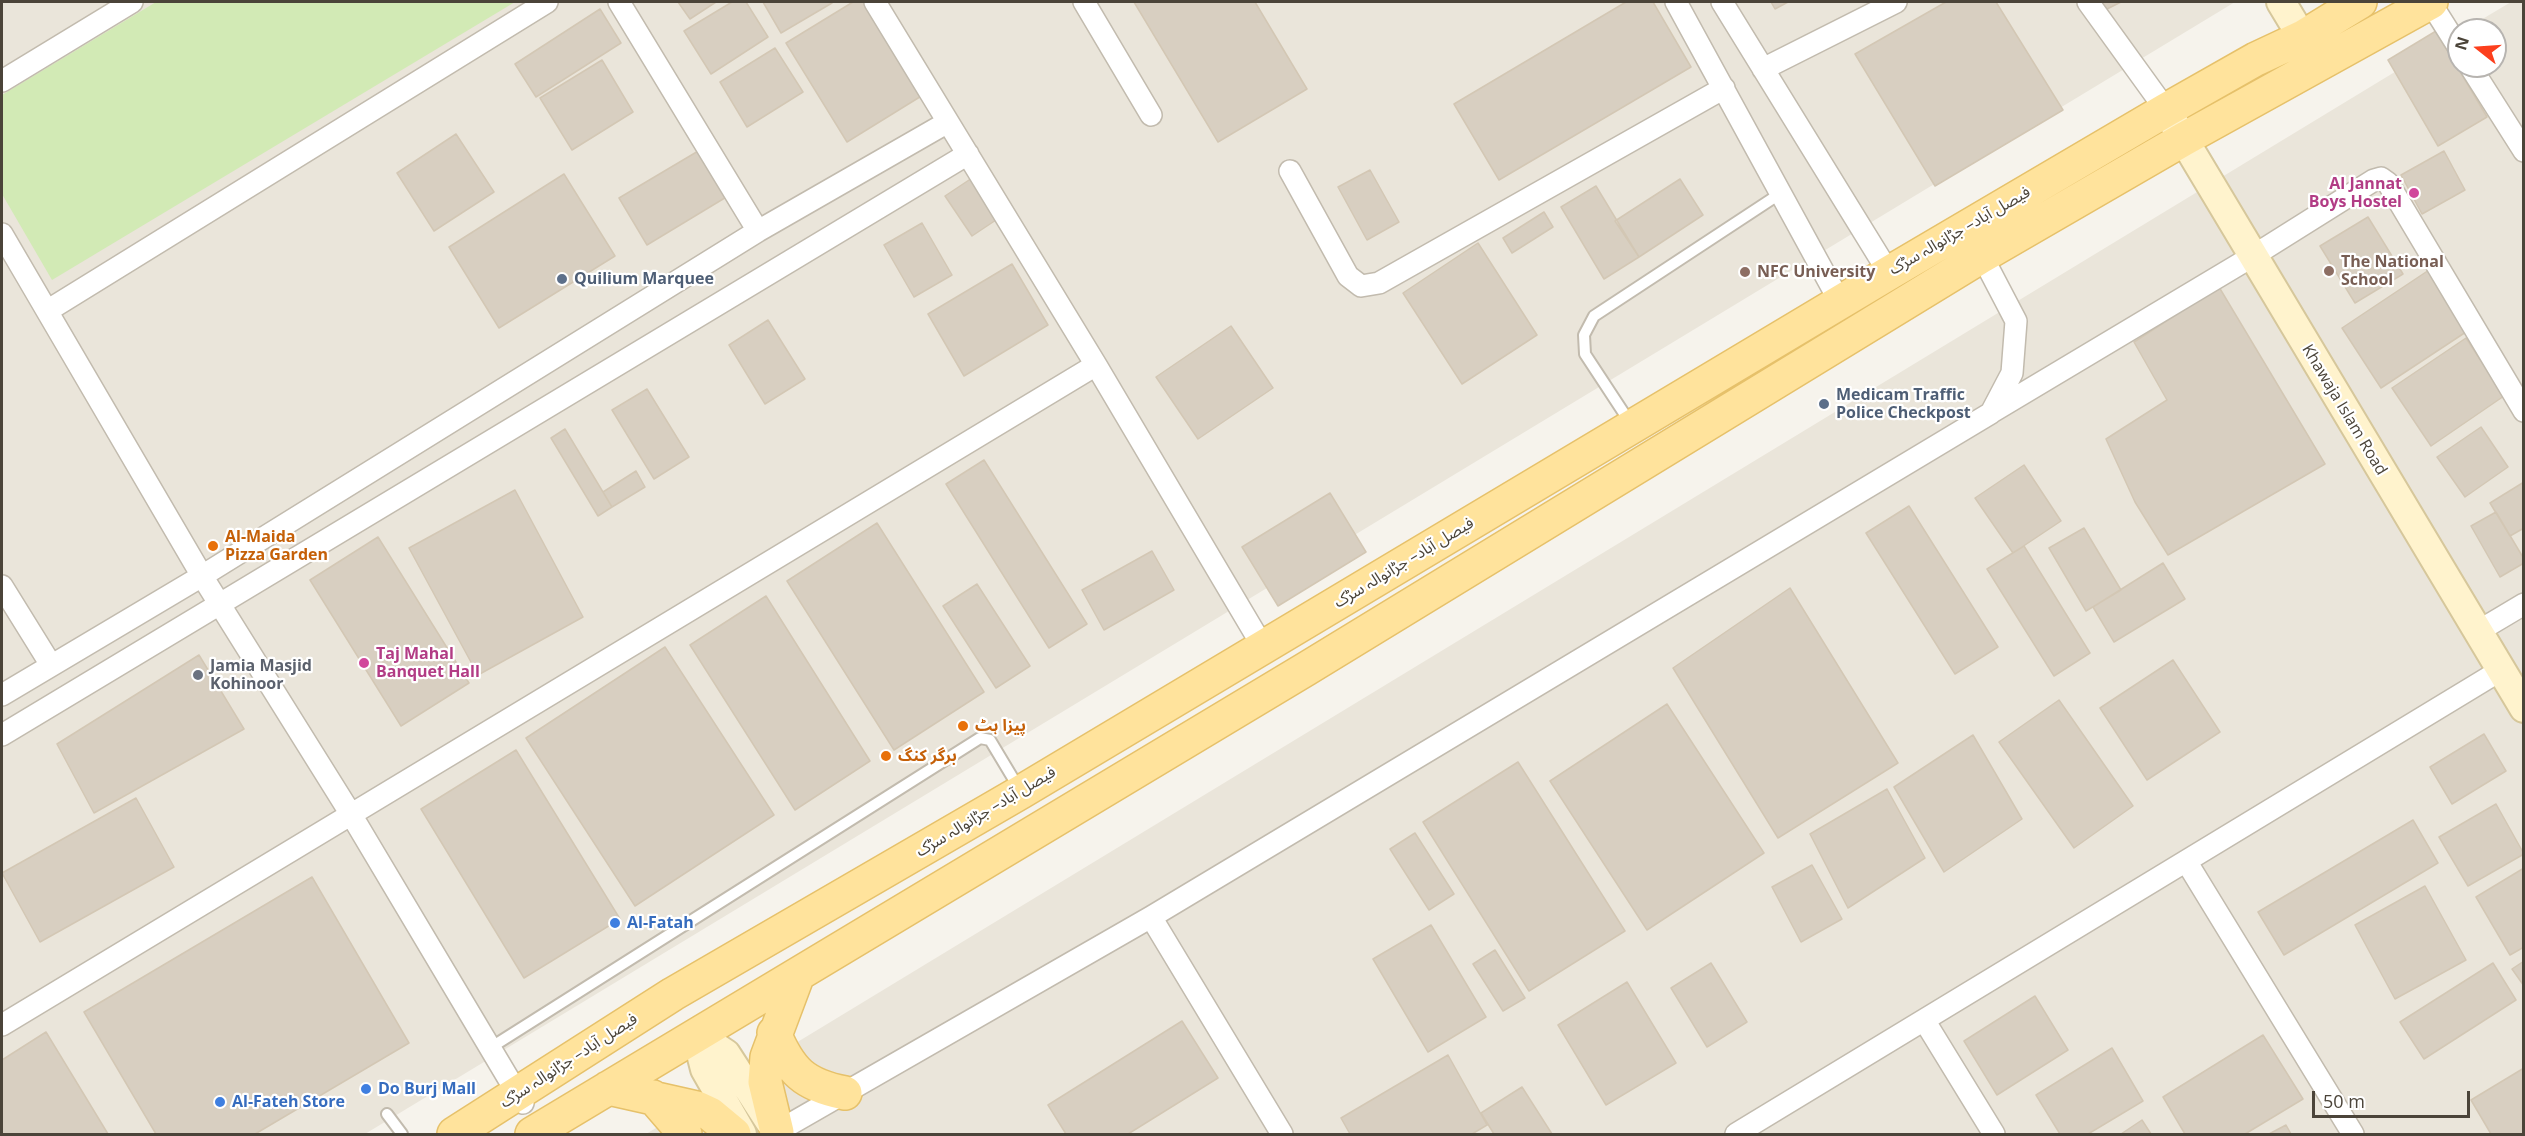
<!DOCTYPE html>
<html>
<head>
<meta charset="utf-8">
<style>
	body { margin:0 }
	#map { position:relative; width:2525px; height:1136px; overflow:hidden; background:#f6f3ec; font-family:"Open Sans",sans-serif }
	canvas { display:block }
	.frame { position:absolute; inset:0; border:3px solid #4b4439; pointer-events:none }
	.north { position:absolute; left:2447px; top:18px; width:60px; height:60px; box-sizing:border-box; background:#fff; border:2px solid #b7b4b0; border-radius:50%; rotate:287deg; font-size:16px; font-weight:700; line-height:24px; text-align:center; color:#4b4439 }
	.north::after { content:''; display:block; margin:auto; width:21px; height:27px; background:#fc3f1d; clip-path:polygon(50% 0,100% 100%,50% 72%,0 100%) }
	.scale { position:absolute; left:2312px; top:1091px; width:158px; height:27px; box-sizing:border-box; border:3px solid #4b4439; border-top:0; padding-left:8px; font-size:18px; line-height:21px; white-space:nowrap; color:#4b4439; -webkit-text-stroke:4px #fff; paint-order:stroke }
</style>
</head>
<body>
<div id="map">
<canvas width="2525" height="1136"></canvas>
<div class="frame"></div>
<div class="north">N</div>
<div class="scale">50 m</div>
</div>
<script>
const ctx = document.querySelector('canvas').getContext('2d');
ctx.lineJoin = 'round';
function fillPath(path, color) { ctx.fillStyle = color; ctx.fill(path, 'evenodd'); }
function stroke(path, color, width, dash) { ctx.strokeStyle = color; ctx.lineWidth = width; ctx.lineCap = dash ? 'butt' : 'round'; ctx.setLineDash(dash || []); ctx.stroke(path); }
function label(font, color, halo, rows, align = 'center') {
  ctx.font = font + ' "Open Sans","Noto Sans Arabic",sans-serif'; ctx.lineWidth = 4.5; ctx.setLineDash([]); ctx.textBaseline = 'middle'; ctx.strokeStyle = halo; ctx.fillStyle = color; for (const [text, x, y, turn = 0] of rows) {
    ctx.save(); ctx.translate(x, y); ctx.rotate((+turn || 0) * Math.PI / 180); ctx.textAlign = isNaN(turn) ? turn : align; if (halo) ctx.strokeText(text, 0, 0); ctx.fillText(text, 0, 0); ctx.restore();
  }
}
const residential = new Path2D(`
	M 2,2 L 2235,2 L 365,1134 L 2,1134 Z
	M 2511,2 L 2523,2 L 2523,1134 L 646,1134 L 2459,33 L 2459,66 L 2495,66 L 2495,30 L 2464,30 Z`);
const green = new Path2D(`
	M 156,2 L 515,2 L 52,280 L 2,194 L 2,95 Z`);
const building = new Path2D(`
	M 678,2 L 716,2 L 690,19 Z
	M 732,2 L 746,2 L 768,37 L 711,74 L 684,31 Z
	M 763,2 L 831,2 L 832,3 L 781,33 Z
	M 853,2 L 866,2 L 923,95 L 847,142 L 786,43 Z
	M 1134,2 L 1255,2 L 1307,89 L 1218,142 Z
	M 1626,2 L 1653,2 L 1691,67 L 1499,180 L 1454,104 Z
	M 1771,2 L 1788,2 L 1775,9 Z
	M 1946,2 L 1996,2 L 2063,110 L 1935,186 L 1855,54 Z
	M 2096,2 L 2121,2 L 2101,12 Z
	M 600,9 L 621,43 L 536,97 L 515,64 Z
	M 2436,31 L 2487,117 L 2438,146 L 2388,60 Z
	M 775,48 L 803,92 L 747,127 L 720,82 Z
	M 602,60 L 633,112 L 572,150 L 540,98 Z
	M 456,134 L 494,192 L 434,231 L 397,173 Z
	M 705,147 L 733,193 L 647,245 L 619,198 Z
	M 2444,151 L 2465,190 L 2422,214 L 2401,175 Z
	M 1370,170 L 1399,222 L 1367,240 L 1338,187 Z
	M 564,174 L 615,256 L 499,328 L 449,247 Z
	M 972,178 L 999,218 L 972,236 L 945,196 Z
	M 1680,179 L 1703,215 L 1639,257 L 1615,221 Z
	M 1596,186 L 1639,257 L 1604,279 L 1561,207 Z
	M 1544,212 L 1553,227 L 1512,253 L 1503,238 Z
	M 2368,217 L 2403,274 L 2355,303 L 2320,246 Z
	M 922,223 L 952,275 L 914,297 L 884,245 Z
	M 1478,243 L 1537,335 L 1462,384 L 1403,293 Z
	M 1012,264 L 1048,325 L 964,376 L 928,314 Z
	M 2429,270 L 2469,330 L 2381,388 L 2342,328 Z
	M 2219,287 L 2325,464 L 2168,555 L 2135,502 L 2106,439 L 2167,400 L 2134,342 Z
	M 768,320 L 805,379 L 765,404 L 729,345 Z
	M 1231,326 L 1273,388 L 1198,439 L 1156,377 Z
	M 2466,338 L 2504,396 L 2431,446 L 2392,388 Z
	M 647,389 L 689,457 L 654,479 L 612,410 Z
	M 2481,427 L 2508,467 L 2465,497 L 2437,457 Z
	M 565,429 L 612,507 L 598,516 L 551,438 Z
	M 984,460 L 1087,624 L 1049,648 L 946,484 Z
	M 2024,465 L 2061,521 L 2013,553 L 1975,498 Z
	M 636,471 L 645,487 L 612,507 L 603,492 Z
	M 2524,482 L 2524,528 L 2510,536 L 2490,503 Z
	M 515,490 L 583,617 L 478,675 L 409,548 Z
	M 1330,493 L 1366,552 L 1278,606 L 1242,547 Z
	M 1909,506 L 1998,647 L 1955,674 L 1866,533 Z
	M 2496,512 L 2524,559 L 2524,563 L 2500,577 L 2471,526 Z
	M 877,523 L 984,692 L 894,750 L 787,581 Z
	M 2084,528 L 2121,590 L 2086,611 L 2049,548 Z
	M 378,537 L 469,683 L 401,726 L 310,580 Z
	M 2024,546 L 2090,653 L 2054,676 L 1987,569 Z
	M 1152,551 L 1174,590 L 1104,630 L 1082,590 Z
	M 2163,563 L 2185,599 L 2114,642 L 2093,607 Z
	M 977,584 L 1030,666 L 996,688 L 943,606 Z
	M 1790,588 L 1898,763 L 1778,838 L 1673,668 Z
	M 766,596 L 870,761 L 795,810 L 690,645 Z
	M 665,647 L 774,815 L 635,906 L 526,738 Z
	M 199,655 L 244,729 L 94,813 L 57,744 Z
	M 2173,660 L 2220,732 L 2147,780 L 2100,708 Z
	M 2059,700 L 2133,806 L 2074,848 L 1999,742 Z
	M 1667,704 L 1764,853 L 1647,930 L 1550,781 Z
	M 2484,734 L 2506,771 L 2452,804 L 2430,767 Z
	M 1973,735 L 2022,819 L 1944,872 L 1894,787 Z
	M 516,750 L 620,919 L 524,978 L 421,809 Z
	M 1518,762 L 1625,931 L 1529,991 L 1423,822 Z
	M 1887,789 L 1925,858 L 1848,908 L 1810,834 Z
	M 136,798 L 174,867 L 40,942 L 2,873 Z
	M 2496,804 L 2524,854 L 2468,886 L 2439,837 Z
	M 2413,820 L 2438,863 L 2284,955 L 2258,912 Z
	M 1415,833 L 1454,894 L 1429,910 L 1390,849 Z
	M 1812,865 L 1842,919 L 1801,942 L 1772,887 Z
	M 2524,868 L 2524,947 L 2510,955 L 2476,897 Z
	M 312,877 L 409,1043 L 255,1134 L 156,1134 L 84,1012 Z
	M 2425,886 L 2466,960 L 2395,999 L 2355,925 Z
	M 1431,925 L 1486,1017 L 1428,1052 L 1373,959 Z
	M 1495,950 L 1525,998 L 1503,1011 L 1473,964 Z
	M 2524,961 L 2524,986 L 2512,969 Z
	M 1711,963 L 1747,1022 L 1707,1047 L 1671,988 Z
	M 2493,963 L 2516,1000 L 2424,1059 L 2400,1022 Z
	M 1627,982 L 1676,1063 L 1606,1105 L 1558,1025 Z
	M 2035,996 L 2068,1050 L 1997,1095 L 1964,1041 Z
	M 1182,1021 L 1218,1078 L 1128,1134 L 1066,1134 L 1048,1105 Z
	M 46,1032 L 108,1134 L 2,1134 L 2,1060 Z
	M 2263,1035 L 2303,1099 L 2245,1134 L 2185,1134 L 2163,1097 Z
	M 2112,1048 L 2143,1101 L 2088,1134 L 2060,1134 L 2036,1095 Z
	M 1448,1055 L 1487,1125 L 1472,1134 L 1350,1134 L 1341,1118 Z
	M 2524,1068 L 2524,1134 L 2491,1134 L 2471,1100 Z
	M 1522,1087 L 1552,1134 L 1494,1134 L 1481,1113 Z
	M 2142,1120 L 2151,1134 L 2121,1134 Z
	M 2286,1125 L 2291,1134 L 2269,1134 Z`);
const lane = new Path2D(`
	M 1631,424 L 1585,354 L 1584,335 L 1594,316 L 1781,193
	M 490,1048 L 980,738 L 990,740 L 1020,790
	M 387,1114 L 402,1134`);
const street = new Path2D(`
	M 619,2 L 758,231
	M 875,2 L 1096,365 L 1263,647
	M 1084,2 L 1151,115
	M 1676,2 L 1840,302
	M 1722,2 L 1889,273
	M 2088,2 L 2166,110
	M 2430,2 L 2459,48
	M 2470,66 L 2524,151
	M 1763,69 L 1896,2
	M 2,81 L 132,2
	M 1290,171 L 1348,276 L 1361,286 L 1379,283 L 1724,88
	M 2,234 L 202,576 L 352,816 L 523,1103
	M 47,311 L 547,2
	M 1992,412 L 2253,256 L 2374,180 L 2381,178 L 2388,183 L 2524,411
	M 2,586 L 51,665
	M 2477,632 L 2524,604
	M 2,695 L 202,576 L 758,231 L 948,122
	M 2,735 L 968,154
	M 2186,861 L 2353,1134
	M 1151,917 L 1282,1134
	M 1924,1020 L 1994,1134
	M 2,1025 L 1096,365
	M 773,1134 L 1151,917 L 1991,413 L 2012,373 L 2016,321 L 1982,256
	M 1736,1134 L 2501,670`);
const secondary = new Path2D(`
	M 2281,2 L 2313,55
	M 2172,120 L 2524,708
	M 696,1034 L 726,1054 L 770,1122
	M 696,1034 L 705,1069 L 742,1134`);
const primary = new Path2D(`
	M 774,1033 C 790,1071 804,1085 845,1093
	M 608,1088 L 697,1108 L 710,1114 L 734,1134
	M 653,1097 L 685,1134
	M 777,1132 L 765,1082 L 767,1057 L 797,977
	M 454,1134 L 673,994 L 1021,792 L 1889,273 L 2166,110 L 2256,59 L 2303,37 L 2360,2
	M 532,1134 L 1306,669 L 1982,256 L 2184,139 L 2431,2`);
const markers = [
	[2414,193,6,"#d1479c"],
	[2329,271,6,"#8d6e63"],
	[1745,272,6,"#8d6e63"],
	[562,279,6,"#5c6f8a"],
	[1824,404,6,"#5c6f8a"],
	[213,546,6,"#e8710a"],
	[364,663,6,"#d1479c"],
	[198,675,6,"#6b7280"],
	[963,726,6,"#e8710a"],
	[886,756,6,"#e8710a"],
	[615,923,6,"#3f7fe0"],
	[366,1089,6,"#3f7fe0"],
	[220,1102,6,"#3f7fe0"]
];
const hotelNames = [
	["Al Jannat",2402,184],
	["Boys Hostel",2402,202],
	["Taj Mahal",376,654,"left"],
	["Banquet Hall",376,672,"left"]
];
const streetNames = [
	["فیصل آباد– جڑانوالہ سڑک",1960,231,-30],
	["Khawaja Islam Road",2344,410,59],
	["فیصل آباد– جڑانوالہ سڑک",1404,563,-31],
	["فیصل آباد– جڑانوالہ سڑک",986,812,-31],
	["فیصل آباد– جڑانوالہ سڑک",569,1061,-33]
];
const educationNames = [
	["The National",2341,262],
	["School",2341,280],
	["NFC University",1757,272]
];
const serviceNames = [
	["Quilium Marquee",574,279],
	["Medicam Traffic",1836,395],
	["Police Checkpost",1836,413]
];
const foodNames = [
	["Al-Maida",225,537],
	["Pizza Garden",225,555],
	["پیزا ہٹ",975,726],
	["برگر کنگ",898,756]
];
const worshipNames = [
	["Jamia Masjid",210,666],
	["Kohinoor",210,684]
];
const shopNames = [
	["Al-Fatah",627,923],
	["Do Burj Mall",378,1089],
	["Al-Fateh Store",232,1102]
];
fillPath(residential, '#eae5da');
fillPath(green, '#d2eab5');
fillPath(building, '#d8cfc1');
stroke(building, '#d3c7b4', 1.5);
stroke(lane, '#c2bbae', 14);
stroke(street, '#c2bbae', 24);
stroke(secondary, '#d6c79b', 32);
stroke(primary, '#e6c16a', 36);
stroke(lane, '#fff', 10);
stroke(street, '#fff', 21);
stroke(secondary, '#fff3cd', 28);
stroke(primary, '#ffe39c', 33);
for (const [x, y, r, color] of markers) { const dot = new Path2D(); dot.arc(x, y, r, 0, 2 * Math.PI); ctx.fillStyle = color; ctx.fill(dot); stroke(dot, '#fff', 2); }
label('bold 16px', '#b23c85', '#fff', hotelNames, 'right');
label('16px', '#4b4439', '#fff', streetNames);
label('bold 16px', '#785e54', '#fff', educationNames, 'left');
label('bold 16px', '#4e5e75', '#fff', serviceNames, 'left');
label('bold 16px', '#c56008', '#fff', foodNames, 'left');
label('bold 16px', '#5b616d', '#fff', worshipNames, 'left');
label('bold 16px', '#366cbe', '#fff', shopNames, 'left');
</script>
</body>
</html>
